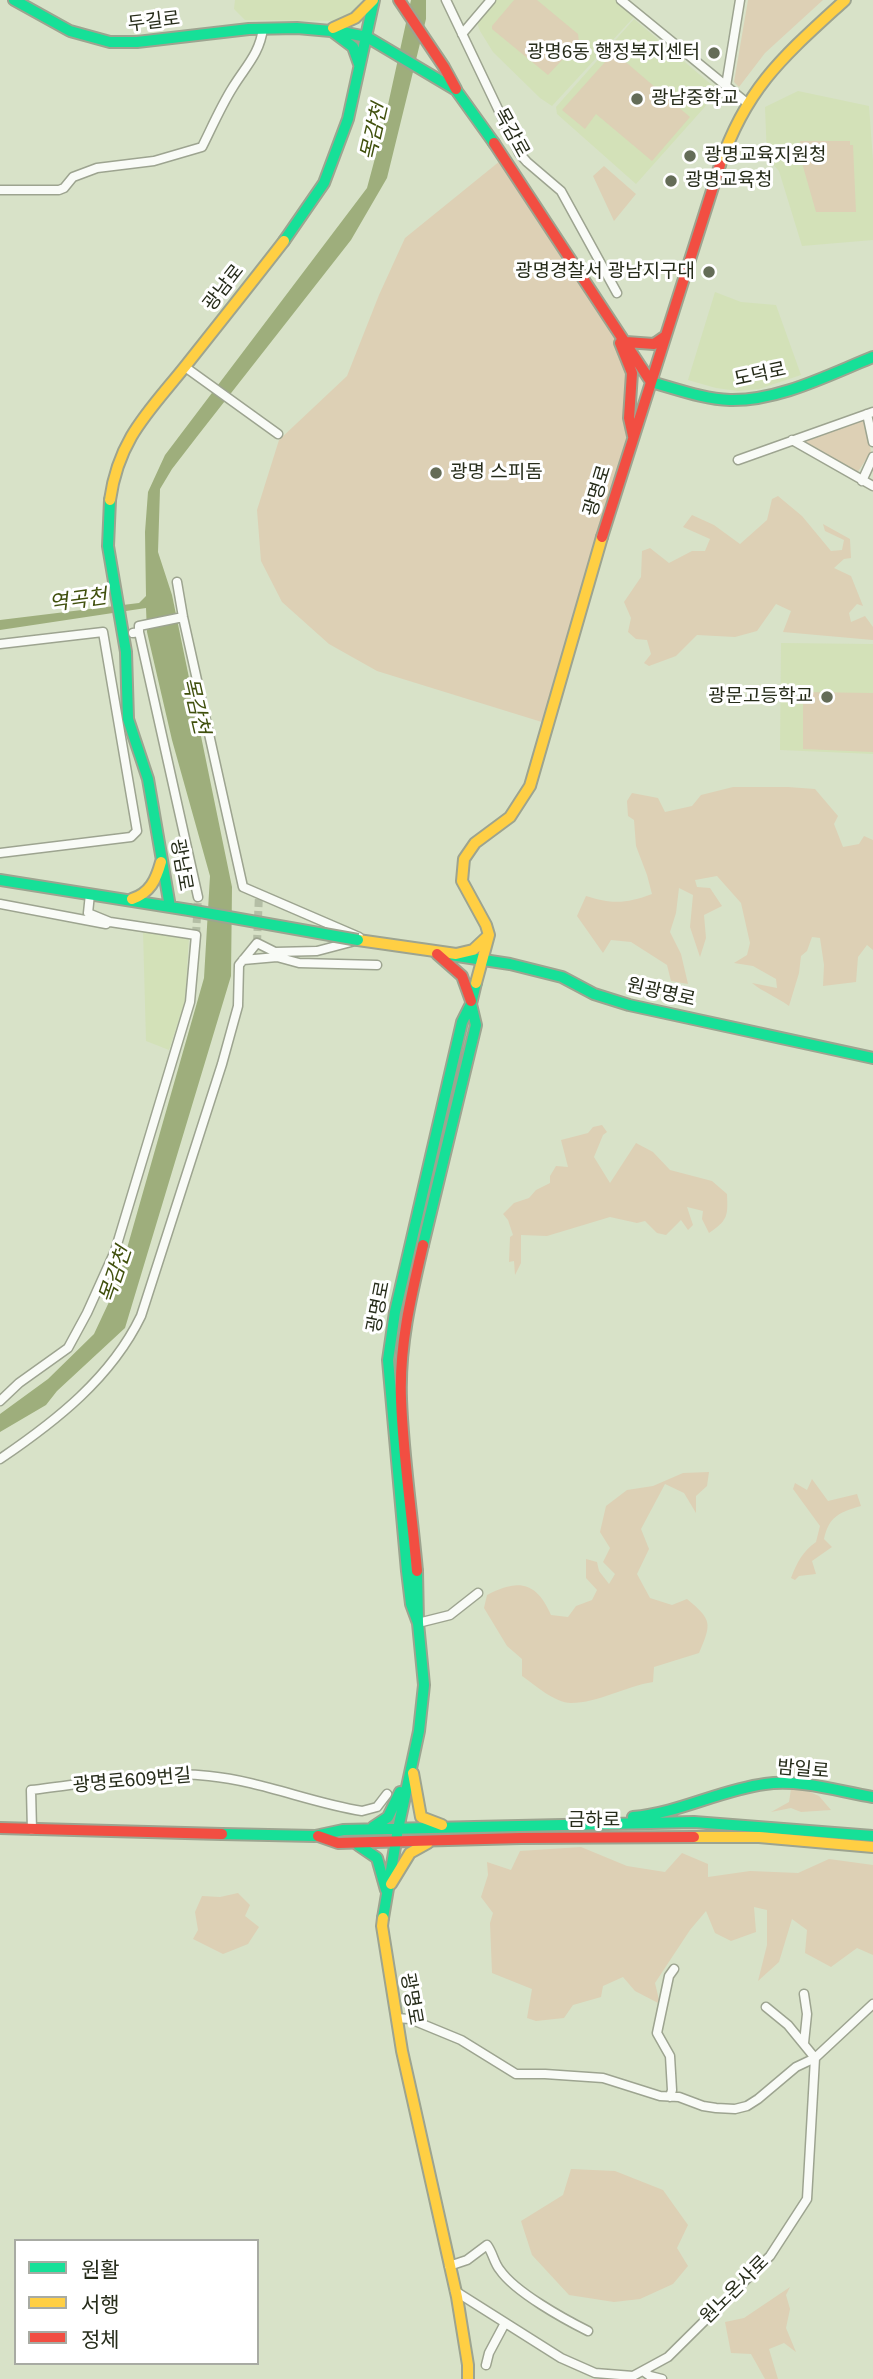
<!DOCTYPE html>
<html>
<head>
<meta charset="utf-8">
<style>
	body { margin:0 }
	#map { position:relative; width:873px; height:2379px; overflow:hidden; background:#d8e2c8; font-family:Helvetica,"Noto Sans KR",sans-serif }
	canvas { display:block }
	.legend { position:absolute; left:14px; top:2239px; width:245px; height:126px; box-sizing:border-box; background:#fff; border:2px solid #a8aba3; margin:0; padding:9px 12px; list-style:none; font-size:21px; color:#262c1a }
	.legend li { display:flex; align-items:center; gap:14px; height:35px }
	.legend b { width:35px; border:2px solid #a8aba3 }
</style>
</head>
<body>
<div id="map">
<canvas width="873" height="2379"></canvas>
<ul class="legend">
<li><b style="height:9px;background:#16e098"></b>원활</li>
<li><b style="height:9px;background:#ffcf43"></b>서행</li>
<li><b style="height:9px;background:#f24e42"></b>정체</li>
</ul>
</div>
<script>
const ctx = document.querySelector('canvas').getContext('2d');
ctx.lineJoin = 'round';
function fillPath(path, color) { ctx.fillStyle = color; ctx.fill(path, 'evenodd'); }
function stroke(path, color, width, dash) { ctx.strokeStyle = color; ctx.lineWidth = width; ctx.lineCap = dash ? 'butt' : 'round'; ctx.setLineDash(dash || []); ctx.stroke(path); }
function label(font, color, halo, rows, align = 'center') {
  ctx.font = font + ' Helvetica,"Noto Sans KR",sans-serif'; ctx.lineWidth = 6; ctx.setLineDash([]); ctx.textBaseline = 'middle'; ctx.strokeStyle = halo; ctx.fillStyle = color; for (const [text, x, y, turn = 0] of rows) {
    ctx.save(); ctx.translate(x, y); ctx.rotate((+turn || 0) * Math.PI / 180); ctx.textAlign = isNaN(turn) ? turn : align; if (halo) ctx.strokeText(text, 0, 0); ctx.fillText(text, 0, 0); ctx.restore();
  }
}
const built = new Path2D(`
	M 235,0 L 366,0 L 354,16 L 340,21 L 245,20 L 234,9 Z
	M 496,0 L 615,0 L 634,17 L 552,106 L 540,98 L 493,52 L 480,31 L 477,23 Z
	M 634,19 L 719,91 L 636,184 L 557,114 L 556,107 Z
	M 798,91 L 869,106 L 873,161 L 873,240 L 802,246 L 779,171 L 767,158 L 765,107 Z
	M 715,292 L 741,302 L 776,305 L 801,375 L 759,389 L 738,391 L 716,388 L 688,380 Z
	M 781,643 L 873,644 L 873,754 L 780,750 Z
	M 143,931 L 189,937 L 185,1001 L 169,1050 L 146,1041 Z`);
const green = new Path2D(`
	M 514,0 L 537,0 L 578,34 L 579,42 L 548,75 L 492,29 L 492,26 Z
	M 748,0 L 823,0 L 765,53 L 739,87 L 734,82 Z
	M 614,52 L 690,117 L 652,161 L 596,114 L 585,129 L 562,110 Z
	M 800,141 L 850,141 L 850,145 L 853,145 L 856,212 L 816,212 L 802,163 Z
	M 500,161 L 635,369 L 629,438 L 545,723 L 377,671 L 329,644 L 282,602 L 261,561 L 257,510 L 279,440 L 347,376 L 379,295 L 405,238 Z
	M 604,166 L 636,194 L 614,221 L 593,176 Z
	M 865,418 L 871,452 L 857,473 L 802,440 Z
	M 778,496 L 802,516 L 831,551 L 842,550 L 844,540 L 825,531 L 823,524 L 850,539 L 851,558 L 844,559 L 834,568 L 851,576 L 863,606 L 857,604 L 849,613 L 851,622 L 865,616 L 873,627 L 873,640 L 783,632 L 791,611 L 776,604 L 757,631 L 735,637 L 697,635 L 676,656 L 649,666 L 644,663 L 651,654 L 647,640 L 636,639 L 628,632 L 631,618 L 624,602 L 641,577 L 642,551 L 650,548 L 669,563 L 692,551 L 705,551 L 710,539 L 683,527 L 692,515 L 714,525 L 740,544 L 767,520 L 772,499 Z
	M 803,692 L 873,693 L 873,752 L 803,749 Z
	M 733,787 L 788,787 L 815,789 L 838,816 L 834,824 L 843,847 L 859,844 L 864,836 L 873,840 L 873,950 L 867,945 L 858,957 L 856,982 L 823,986 L 824,965 L 820,938 L 812,937 L 807,951 L 801,956 L 799,973 L 789,1006 C 777,997 763,992 752,983 L 777,988 L 776,979 L 753,966 L 734,963 L 747,955 L 750,943 L 741,903 L 717,876 L 695,880 L 697,887 L 710,888 L 722,906 L 704,915 L 706,938 L 700,957 L 690,927 L 693,895 L 679,888 L 676,913 L 670,932 L 681,954 L 688,984 L 671,981 L 667,965 L 631,942 L 611,940 L 603,953 L 577,916 L 586,896 C 611,904 626,904 652,894 L 647,875 L 636,846 L 634,820 L 628,816 L 627,801 L 632,793 L 658,798 L 665,812 L 692,806 L 701,795 Z
	M 602,1125 L 607,1132 L 603,1135 L 594,1157 L 610,1183 L 636,1143 L 653,1152 L 670,1170 L 712,1181 L 727,1194 C 728,1216 728,1220 709,1233 L 702,1219 L 703,1211 L 687,1207 L 693,1225 L 688,1230 L 681,1220 L 666,1235 L 657,1233 L 645,1221 L 637,1223 L 610,1217 L 547,1236 L 521,1235 L 521,1263 L 515,1275 L 514,1261 L 509,1262 L 510,1237 L 513,1235 L 508,1220 L 503,1214 L 514,1203 L 529,1198 L 536,1190 L 550,1183 L 550,1176 L 556,1166 L 568,1167 L 561,1140 L 588,1133 L 593,1127 Z
	M 709,1472 L 707,1486 L 696,1496 L 696,1513 L 684,1493 L 665,1484 L 641,1529 L 649,1549 L 637,1574 L 650,1598 L 672,1605 L 687,1599 C 712,1620 712,1623 699,1653 L 654,1667 L 653,1682 C 626,1686 598,1703 571,1703 C 555,1703 535,1685 522,1676 L 522,1659 L 507,1646 L 484,1608 L 487,1595 C 518,1579 536,1581 551,1615 L 568,1617 L 576,1606 L 592,1600 L 597,1590 L 586,1578 L 586,1559 L 597,1562 L 599,1571 L 609,1584 L 615,1574 L 603,1562 L 610,1548 L 600,1532 L 606,1506 L 627,1490 L 653,1486 L 683,1473 Z
	M 812,1479 L 828,1501 L 857,1494 L 861,1506 C 840,1512 829,1516 824,1539 L 832,1547 L 812,1561 L 816,1574 L 799,1576 L 795,1580 L 791,1578 C 797,1562 803,1551 816,1542 L 820,1526 L 793,1489 L 795,1483 L 807,1490 Z
	M 801,1788 L 819,1796 L 831,1810 L 801,1812 L 791,1808 L 771,1812 L 789,1802 L 791,1789 Z
	M 581,1847 L 627,1866 L 665,1872 L 682,1853 L 708,1864 L 708,1877 L 750,1871 L 798,1873 L 829,1859 L 873,1865 L 873,1955 L 857,1948 L 831,1967 L 805,1953 L 807,1930 L 792,1919 L 779,1962 L 758,1981 L 767,1945 L 767,1910 L 754,1907 L 756,1932 L 731,1941 L 715,1933 L 706,1911 L 690,1930 L 655,1983 L 660,2004 L 635,1991 L 623,1977 L 603,1986 L 601,1997 L 573,2005 L 564,2018 L 536,2021 L 527,2018 L 532,1989 L 492,1973 L 490,1923 L 493,1913 L 481,1897 L 488,1875 L 487,1862 L 511,1870 L 520,1851 Z
	M 238,1893 L 250,1905 L 245,1916 L 259,1927 L 248,1944 L 223,1954 L 193,1939 L 198,1930 L 195,1912 L 202,1896 L 220,1897 Z
	M 571,2169 L 615,2171 L 663,2190 L 688,2225 L 677,2248 L 688,2266 L 673,2284 L 640,2299 L 614,2302 L 569,2295 L 532,2255 L 521,2221 L 563,2195 Z
	M 790,2287 L 786,2295 L 790,2309 L 786,2328 L 796,2352 L 784,2343 L 769,2349 L 778,2379 L 765,2379 L 751,2354 L 731,2353 L 725,2322 L 744,2318 Z`);
const water = new Path2D(`
	M 411,0 L 426,0 L 426,19 L 387,178 L 351,240 L 199,434 L 172,469 L 160,489 L 158,552 L 172,595 L 232,887 L 231,976 L 125,1328 L 57,1391 L 46,1405 L 0,1432 L 0,1414 L 48,1379 L 94,1334 L 116,1287 L 204,978 L 210,876 L 172,740 L 147,632 L 146,608 L 0,630 L 0,620 L 139,603 L 146,596 L 145,532 L 148,492 L 165,455 L 367,188 L 382,132 Z`);
const streetTunnel = new Path2D(`
	M 196,935 L 198,897
	M 257,943 L 259,894`);
const street = new Path2D(`
	M 446,0 L 519,153 L 527,162 L 561,191 L 617,293
	M 621,0 L 747,103
	M 462,34 L 491,0
	M 726,86 L 740,0
	M 0,190 L 59,190 L 64,188 L 73,177 L 97,168 L 154,161 L 202,147 C 212,127 221,106 233,87 C 246,66 260,53 263,28
	M 185,367 L 278,434
	M 867,414 L 873,442
	M 792,440 L 873,486
	M 738,460 L 873,412
	M 862,481 L 873,457
	M 177,582 L 183,617 L 243,887 L 359,937
	M 139,632 L 198,897
	M 133,633 L 139,632 L 139,626 L 183,617
	M 0,644 L 103,632 L 137,831 L 131,837 L 0,853
	M 0,904 L 106,924
	M 277,957 L 299,963 L 377,965
	M 243,960 L 277,957 L 281,954
	M 0,1401 L 19,1383 L 68,1348 L 87,1313 L 115,1251 L 190,1002 L 196,935 L 110,922 L 88,913 L 90,894
	M 0,1459 C 56,1421 111,1378 141,1316 L 222,1064 L 238,1006 L 239,965 L 257,943 L 275,952 L 317,951 L 355,941
	M 418,1623 L 450,1615 L 478,1593
	M 32,1830 L 31,1790 C 87,1784 154,1770 209,1776 C 261,1781 311,1803 362,1811 L 377,1807 L 387,1794
	M 804,1994 L 807,2014 L 804,2043
	M 396,2018 L 410,2019 L 461,2040 L 516,2074 L 545,2074 L 603,2078 L 660,2096 L 679,2097 L 703,2106 L 716,2108 L 735,2109 L 747,2106 L 758,2099 L 796,2067 L 815,2058 L 788,2025 L 766,2007
	M 670,2097 L 672,2090 L 670,2056 L 657,2033 L 669,1976 L 674,1969
	M 449,2266 L 467,2260 L 487,2245 C 493,2253 494,2263 500,2270 C 515,2292 564,2319 588,2331
	M 455,2291 L 561,2358 L 595,2373 L 633,2376 L 668,2357 L 770,2256 L 807,2199 L 815,2058 L 873,2004
	M 486,2365 L 489,2353 L 505,2323
	M 643,2371 L 650,2376 L 662,2379`);
const fast = new Path2D(`
	M 14,0 L 70,31 L 110,42 L 137,42 L 249,29 L 297,28 L 342,32 L 367,37 L 456,90 L 494,143
	M 333,32 L 353,47 L 359,64
	M 284,241 L 324,183 L 348,119 L 374,0
	M 651,382 C 677,389 703,399 730,400 C 779,401 828,375 873,357
	M 110,500 L 108,546 L 126,652 L 128,719 L 148,779 L 170,907
	M 0,880 L 189,910
	M 444,954 L 510,964 L 562,977 L 594,994 L 629,1005 L 873,1058
	M 423,1245 L 476,1025 L 471,1004
	M 418,1623 L 411,1604 L 407,1571 L 388,1360 L 395,1312 L 462,1022 L 471,1004 L 476,983
	M 633,1817 C 679,1813 720,1790 765,1784 C 800,1779 838,1791 873,1797
	M 373,1827 L 388,1817 L 400,1792
	M 222,1834 L 315,1836 L 343,1830 L 694,1822 L 873,1836
	M 358,1845 L 377,1858 L 386,1890
	M 383,1918 L 398,1829 L 419,1731 L 424,1685 L 418,1623 L 417,1571`);
const slow = new Path2D(`
	M 333,28 L 355,18 L 373,0
	M 720,165 C 747,86 785,55 845,0
	M 110,500 C 119,435 153,408 191,359 C 222,320 253,281 284,241
	M 132,899 C 150,893 156,880 161,862
	M 358,940 L 456,954 L 473,950 L 489,935
	M 476,983 L 489,935 L 486,925 L 462,881 L 464,859 L 475,843 L 510,817 L 530,786 L 602,537
	M 413,1773 L 421,1817 L 442,1825
	M 694,1837 L 759,1837 L 873,1847
	M 391,1884 L 410,1853 L 428,1843
	M 383,1918 L 382,1926 L 402,2051 L 457,2297 L 468,2365 L 468,2379`);
const jam = new Path2D(`
	M 399,0 L 444,67 L 456,89
	M 494,143 L 651,382
	M 626,342 L 654,344 L 664,337
	M 620,343 L 632,373 L 629,418 L 633,436
	M 602,537 L 720,165
	M 437,954 L 462,976 L 471,1001
	M 417,1571 C 412,1514 403,1456 401,1399 C 399,1346 411,1296 423,1245
	M 0,1828 L 222,1834
	M 318,1836 L 338,1843 L 521,1838 L 694,1837`);
const fastBridge = new Path2D(`
	M 189,910 L 358,940`);
const markers = [
	[714,53,7,"#646c57"],
	[637,99,7,"#646c57"],
	[690,156,7,"#646c57"],
	[671,181,7,"#646c57"],
	[709,272,7,"#646c57"],
	[436,473,7,"#646c57"],
	[827,697,7,"#646c57"]
];
const streetNames = [
	["두길로",154,22,-7],
	["목감로",511,133,61],
	["광남로",224,288,-52],
	["도덕로",760,375,-12],
	["광명로",598,491,-73],
	["광남로",181,865,80],
	["원광명로",661,993,13],
	["광명로",379,1307,-79],
	["밤일로",803,1770,5],
	["광명로609번길",132,1781,-5],
	["금하로",594,1821],
	["광명로",411,1999,80],
	["원노온사로",735,2290,-45]
];
const poiNames = [
	["광명6동 행정복지센터",700,53,"right"],
	["광남중학교",651,99],
	["광명교육지원청",704,156],
	["광명교육청",685,181],
	["광명경찰서 광남지구대",695,272,"right"],
	["광명 스피돔",450,473],
	["광문고등학교",813,697,"right"]
];
const waterNames = [
	["목감천",375,132,-77],
	["역곡천",78,601,-8],
	["목감천",195,706,77],
	["목감천",116,1275,-71]
];
fillPath(built, '#d3e1b8');
fillPath(green, '#ddd0b5');
fillPath(water, '#9eae7c');
stroke(streetTunnel, '#b4bea5', 8, [8, 4]);
stroke(street, '#9da490', 11);
stroke(fast, '#9da490', 14);
stroke(slow, '#9da490', 14);
stroke(jam, '#9da490', 14);
stroke(street, '#f9fbf7', 8);
stroke(fast, '#16e098', 10);
stroke(slow, '#ffcf43', 10);
stroke(jam, '#f24e42', 10);
stroke(fastBridge, '#9da490', 14, []);
stroke(fastBridge, '#16e098', 10);
for (const [x, y, r, color] of markers) { const dot = new Path2D(); dot.arc(x, y, r, 0, 2 * Math.PI); ctx.fillStyle = color; ctx.fill(dot); stroke(dot, '#fff', 2.5); }
label('19px', '#262c1a', '#fff', streetNames);
label('19px', '#262c1a', '#fff', poiNames, 'left');
label('italic 21px', '#40500d', '#fff', waterNames);
</script>
</body>
</html>
